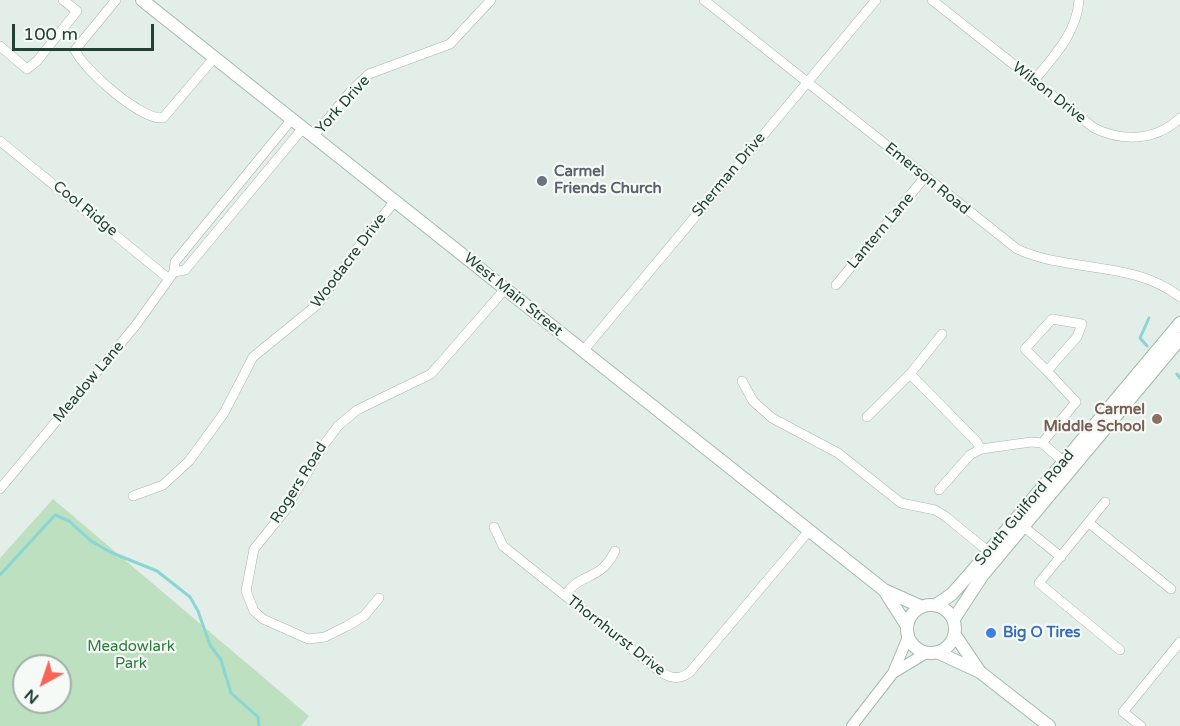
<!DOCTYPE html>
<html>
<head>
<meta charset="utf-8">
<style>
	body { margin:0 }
	#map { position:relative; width:1180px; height:726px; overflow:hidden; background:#e4eee8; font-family:"Varela Round",sans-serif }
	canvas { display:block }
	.north { position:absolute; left:12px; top:654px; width:60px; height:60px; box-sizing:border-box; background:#f5faf7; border:2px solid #a1b0a9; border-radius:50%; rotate:220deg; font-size:16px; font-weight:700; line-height:24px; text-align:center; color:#224134 }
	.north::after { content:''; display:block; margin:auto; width:21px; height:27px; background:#fa6457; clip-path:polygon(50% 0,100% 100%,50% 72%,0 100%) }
	.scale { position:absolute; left:12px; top:24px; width:142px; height:27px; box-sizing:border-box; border:3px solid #224134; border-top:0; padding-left:8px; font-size:18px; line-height:21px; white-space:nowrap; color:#224134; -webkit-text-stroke:4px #f5faf7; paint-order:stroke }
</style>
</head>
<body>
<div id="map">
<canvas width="1180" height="726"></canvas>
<div class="north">N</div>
<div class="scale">100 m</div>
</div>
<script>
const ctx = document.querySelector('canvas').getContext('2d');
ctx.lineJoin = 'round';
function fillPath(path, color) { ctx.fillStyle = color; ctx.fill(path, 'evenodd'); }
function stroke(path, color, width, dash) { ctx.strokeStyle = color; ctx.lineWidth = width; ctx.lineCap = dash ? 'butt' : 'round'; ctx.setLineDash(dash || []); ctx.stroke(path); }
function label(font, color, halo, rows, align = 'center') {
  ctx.font = font + ' "Varela Round",sans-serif'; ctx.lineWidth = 4.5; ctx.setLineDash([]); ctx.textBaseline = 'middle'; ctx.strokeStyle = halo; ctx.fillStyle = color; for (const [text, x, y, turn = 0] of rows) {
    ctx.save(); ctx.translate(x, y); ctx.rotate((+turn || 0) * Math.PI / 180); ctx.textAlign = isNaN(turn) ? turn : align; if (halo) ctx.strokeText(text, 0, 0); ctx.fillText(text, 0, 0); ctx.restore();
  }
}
const green = new Path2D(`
	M 53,499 L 309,716 L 301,726 L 0,726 L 0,558 ZM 24,666 L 60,666 L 60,702 L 24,702 Z`);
const stream = new Path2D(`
	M 1147,346 L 1140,338 L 1149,318
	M 1177,374 L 1180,378
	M 0,575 L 55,515 L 69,521 L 91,541 L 110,552 L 157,571 L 190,597 L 198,611 L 210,645 L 221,660 L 231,693 L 258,717 L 259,726`);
const minor = new Path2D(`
	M 116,0 L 75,50 C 84,70 141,120 163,118 L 214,58
	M 704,0 L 1017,249 C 1069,273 1133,260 1180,297
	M 932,0 L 1094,128 C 1123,142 1156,141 1180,118
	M 0,46 L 27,69 L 37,61 L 77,11 L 63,0
	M 1033,82 C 1053,57 1077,33 1079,0
	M 313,137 L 351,91 L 369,74 L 450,44 L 491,0
	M 0,141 L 169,279
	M 174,272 L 175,262 L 292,119
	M 836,285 L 925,177
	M 1052,319 L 1082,324 L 1077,337 L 1047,371 L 1025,349 Z
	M 583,351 L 876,0
	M 910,374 L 976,441 L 981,449
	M 742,381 L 753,401 L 772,418 L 838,453 L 901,503 L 935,510 L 945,516 L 989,552
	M 867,417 L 910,374 L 942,334
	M 1042,443 L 1076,402 L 1047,371
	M 0,489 L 136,325 L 169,279 L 174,272 L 185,270 L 303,128
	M 939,490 L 970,455 L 981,449 L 1031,442 L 1042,443 L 1064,462
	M 133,496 L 163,485 L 189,461 L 224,413 L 253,357 L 318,304 L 364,239 L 395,201
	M 1105,502 L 1039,583 L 1120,650
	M 1089,523 L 1171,589
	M 494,527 L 503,546 L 658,670 C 669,678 679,681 690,672 L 808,532
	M 1024,527 L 1061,557
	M 565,595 C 582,571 600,582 615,551
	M 379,598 L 364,616 L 347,626 L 325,637 L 308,639 L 263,619 L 254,611 L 246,591 L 254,549 L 284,512 L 323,446 L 338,426 L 357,410 L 431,374 L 505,289
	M 1141,726 L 1123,712 L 1180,642`);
const tertiary = new Path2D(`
	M 893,673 L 926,653
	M 852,726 L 893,673 L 908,637`);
const secondary = new Path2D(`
	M 142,0 L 884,590 L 907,626
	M 884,590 L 922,607
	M907 629a24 24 0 1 1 48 0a24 24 0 1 1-48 0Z
	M 936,605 L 952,594 L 968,576 L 1180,323
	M 954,619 L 982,576 L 1180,339
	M 955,635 L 980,672
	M 939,653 L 980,672 L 1049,726`);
const markers = [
	[542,181,6,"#6b7280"],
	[1157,419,6,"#8d6e63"],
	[991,633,6,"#3f7fe0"]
];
const streetNames = [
	["Wilson Drive",1049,93,38],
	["York Drive",343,105,-48],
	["Sherman Drive",729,175,-50],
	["Emerson Road",927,179,39],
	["Cool Ridge",85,209,39],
	["Lantern Lane",881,231,-50],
	["Woodacre Drive",349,261,-53],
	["West Main Street",513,295,39],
	["Meadow Lane",89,382,-50],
	["Rogers Road",299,483,-58],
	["South Guilford Road",1025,508,-50],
	["Thornhurst Drive",616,636,38]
];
const worshipNames = [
	["Carmel",554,172],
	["Friends Church",554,189]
];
const educationNames = [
	["Carmel",1145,410],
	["Middle School",1145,427]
];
const shopNames = [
	["Big O Tires",1003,633]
];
const parkNames = [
	["Meadowlark",131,647],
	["Park",131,664]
];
fillPath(green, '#bce0c0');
stroke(stream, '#89d6d5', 3);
stroke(minor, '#a6b7ae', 10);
stroke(tertiary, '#a6b7ae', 12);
stroke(secondary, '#a2bbae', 14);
stroke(minor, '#fff', 9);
stroke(tertiary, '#fff', 10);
stroke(secondary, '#fff', 12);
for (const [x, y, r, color] of markers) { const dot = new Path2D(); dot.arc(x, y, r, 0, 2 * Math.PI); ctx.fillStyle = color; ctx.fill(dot); stroke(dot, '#f5faf7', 2); }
label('15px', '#224134', '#f5faf7', streetNames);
label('bold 15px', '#5b616d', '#f5faf7', worshipNames, 'left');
label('bold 15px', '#785e54', '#f5faf7', educationNames, 'right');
label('bold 15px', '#366cbe', '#f5faf7', shopNames, 'left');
label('15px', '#297b3b', '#f5faf7', parkNames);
</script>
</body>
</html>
